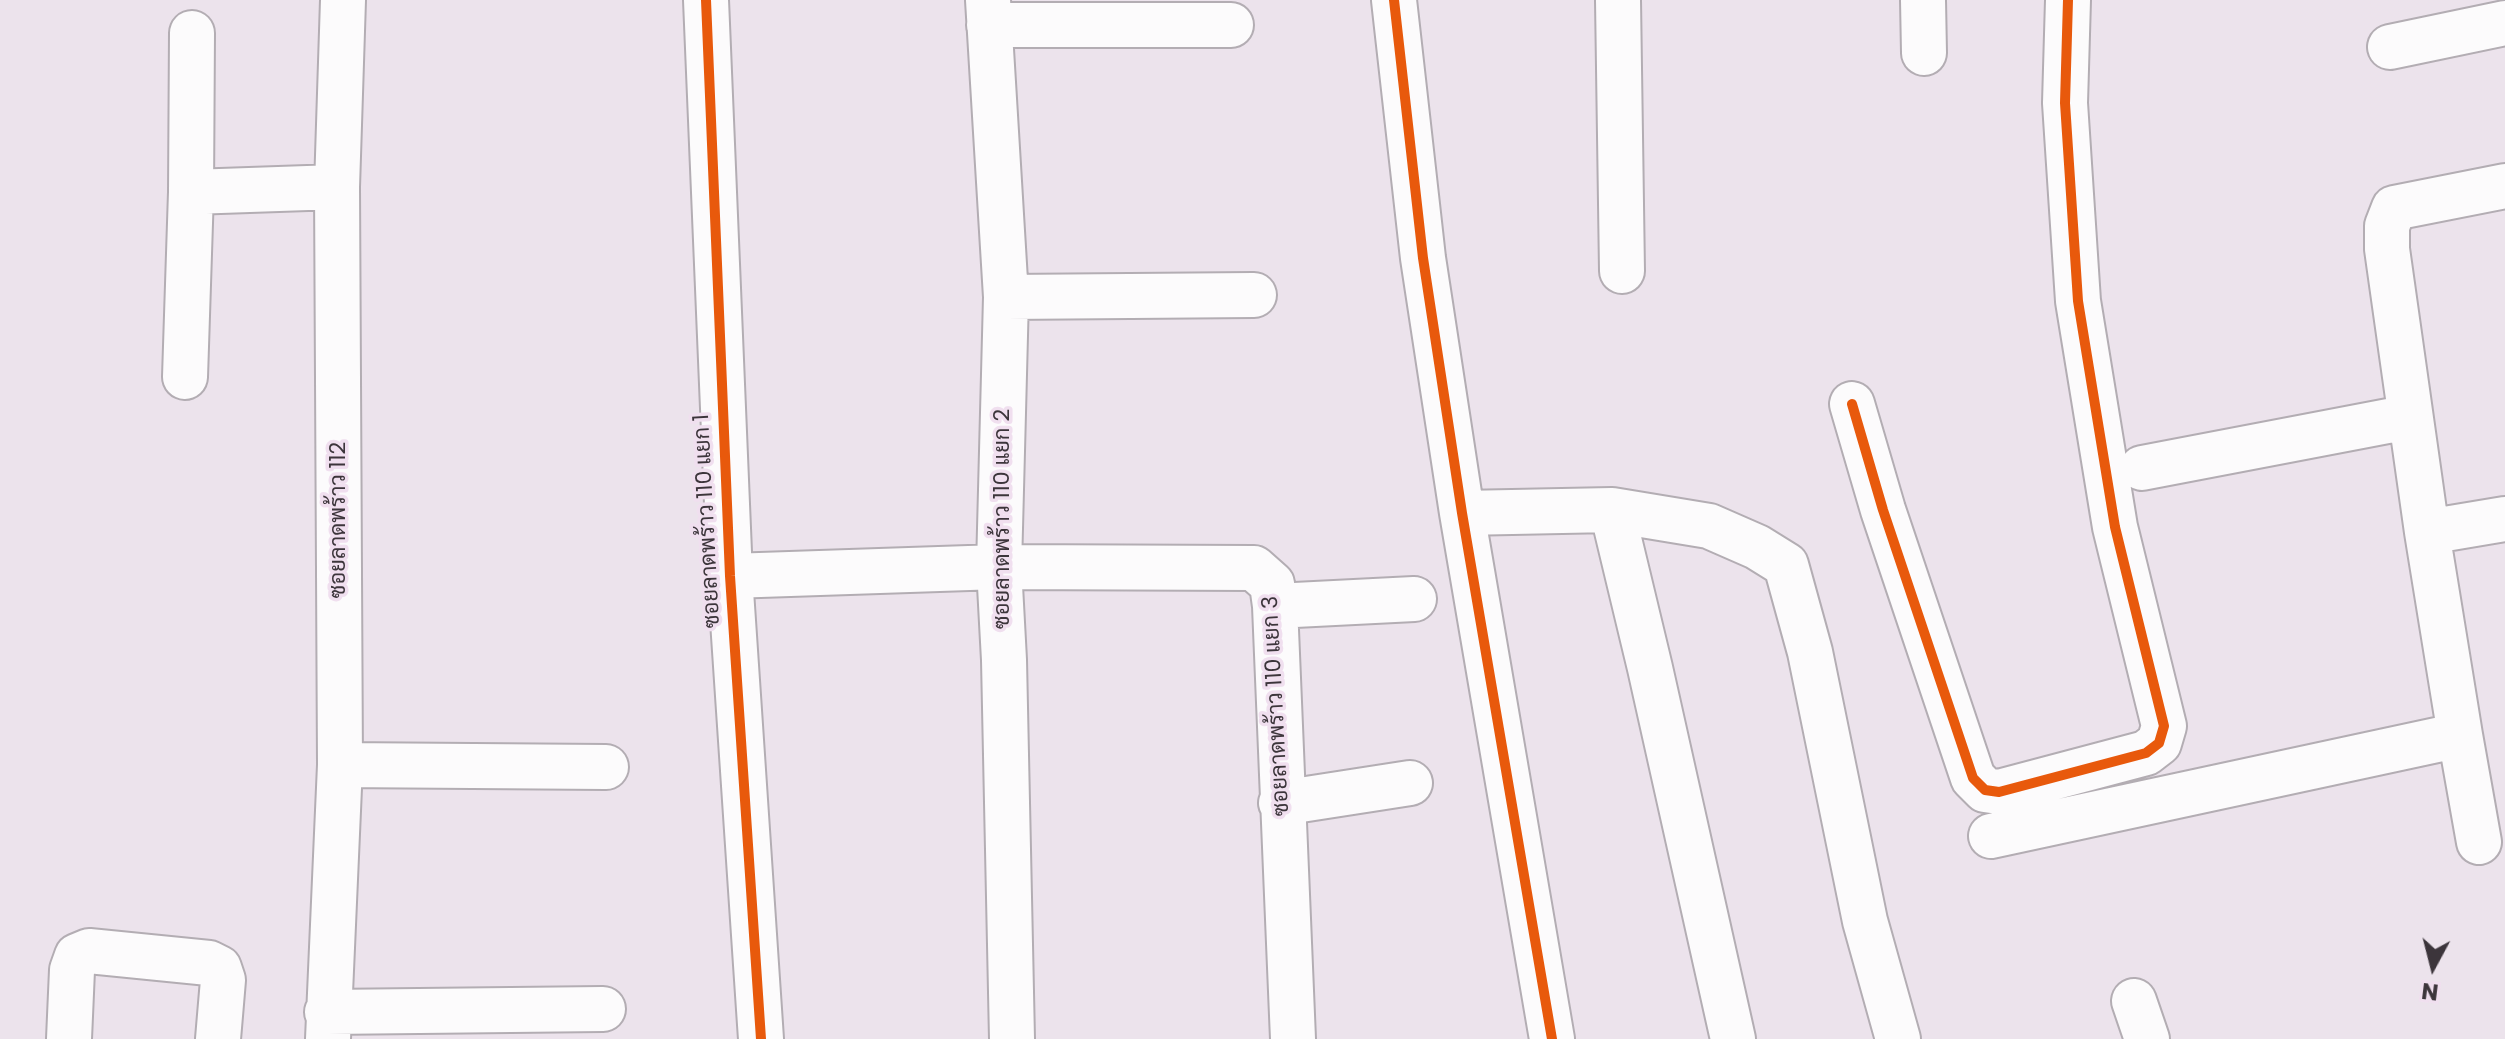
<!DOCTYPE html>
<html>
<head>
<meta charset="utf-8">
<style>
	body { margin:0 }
	#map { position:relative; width:2505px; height:1039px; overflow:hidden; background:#ece3ec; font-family:Poppins,sans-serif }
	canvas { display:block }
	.north { position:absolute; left:2393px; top:927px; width:80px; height:80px; -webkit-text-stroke:6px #f0dfef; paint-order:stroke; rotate:187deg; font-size:22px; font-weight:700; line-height:32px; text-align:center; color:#3c353b }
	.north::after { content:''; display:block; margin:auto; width:28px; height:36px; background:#3c353b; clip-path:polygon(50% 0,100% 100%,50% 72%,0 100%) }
</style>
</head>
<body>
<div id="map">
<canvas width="2505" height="1039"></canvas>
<div class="north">N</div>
</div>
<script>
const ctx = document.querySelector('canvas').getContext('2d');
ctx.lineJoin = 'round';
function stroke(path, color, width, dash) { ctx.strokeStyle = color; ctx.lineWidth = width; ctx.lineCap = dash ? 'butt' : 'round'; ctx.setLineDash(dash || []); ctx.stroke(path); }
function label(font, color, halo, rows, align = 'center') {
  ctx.font = font + ' Poppins,Sarabun,sans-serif'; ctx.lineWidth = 7; ctx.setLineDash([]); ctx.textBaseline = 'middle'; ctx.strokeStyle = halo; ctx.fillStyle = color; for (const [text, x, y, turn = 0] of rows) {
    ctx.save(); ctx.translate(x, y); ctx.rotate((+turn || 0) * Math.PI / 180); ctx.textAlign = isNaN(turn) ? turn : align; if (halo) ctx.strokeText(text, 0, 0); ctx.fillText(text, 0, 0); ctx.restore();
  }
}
const minor = new Path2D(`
	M 706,0 L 730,576 L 761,1039
	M 988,0 L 1006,297 L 999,567 L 1004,660 L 1012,1039
	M 1394,0 L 1423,258 L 1462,513 L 1552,1039
	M 1618,0 L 1622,271
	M 1923,0 L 1924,53
	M 989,25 L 1231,25
	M 2390,47 L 2505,23
	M 191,192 L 337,187
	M 1006,297 L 1254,295
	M 185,377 L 191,192 L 192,33
	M 1852,404 L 1883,510 L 1973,778 L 1985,790 L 1999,792 L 2146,753 L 2159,743 L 2164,726 L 2115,527 L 2078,301 L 2065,103 L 2068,0
	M 2142,468 L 2409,417
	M 1612,510 L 1650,668 L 1733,1039
	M 1462,513 L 1612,510 L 1709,526 L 1757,547 L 1786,565 L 1810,652 L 1865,921 L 1898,1039
	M 2427,532 L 2387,249 L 2387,226 L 2394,208 L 2505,186
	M 730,576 L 999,567 L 1254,568 L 1272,584 L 1275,606 L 1293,1039
	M 1275,606 L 1414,599
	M 2460,735 L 2479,842
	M 340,765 L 606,767
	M 1281,803 L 1410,783
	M 1991,836 L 2460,735 L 2427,532 L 2505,519
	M 2134,1001 L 2147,1039
	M 327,1012 L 603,1009
	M 69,1039 L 72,970 L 77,956 L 89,951 L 209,963 L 219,968 L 223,980 L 218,1039
	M 328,1039 L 340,765 L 337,187 L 343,0`);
const cycleway = new Path2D(`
	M 706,0 L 730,576 L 761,1039
	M 1394,0 L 1423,258 L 1462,513 L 1552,1039
	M 1852,404 L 1883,510 L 1973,778 L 1985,790 L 1999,792 L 2146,753 L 2159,743 L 2164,726 L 2115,527 L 2078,301 L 2065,103 L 2068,0`);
const streetNames = [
	["ซอยลาดพร้าว 110 แยก 2",1003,519,-90],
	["ซอยลาดพร้าว 112",339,520,-90],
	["ซอยลาดพร้าว 110 แยก 1",708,521,-93],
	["ซอยลาดพร้าว 110 แยก 3",1277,706,-93]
];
stroke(minor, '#b3adb3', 48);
stroke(minor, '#fcfbfc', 44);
stroke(cycleway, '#e8590c', 10);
label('22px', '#3c353b', '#f0dfef', streetNames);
</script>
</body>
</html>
